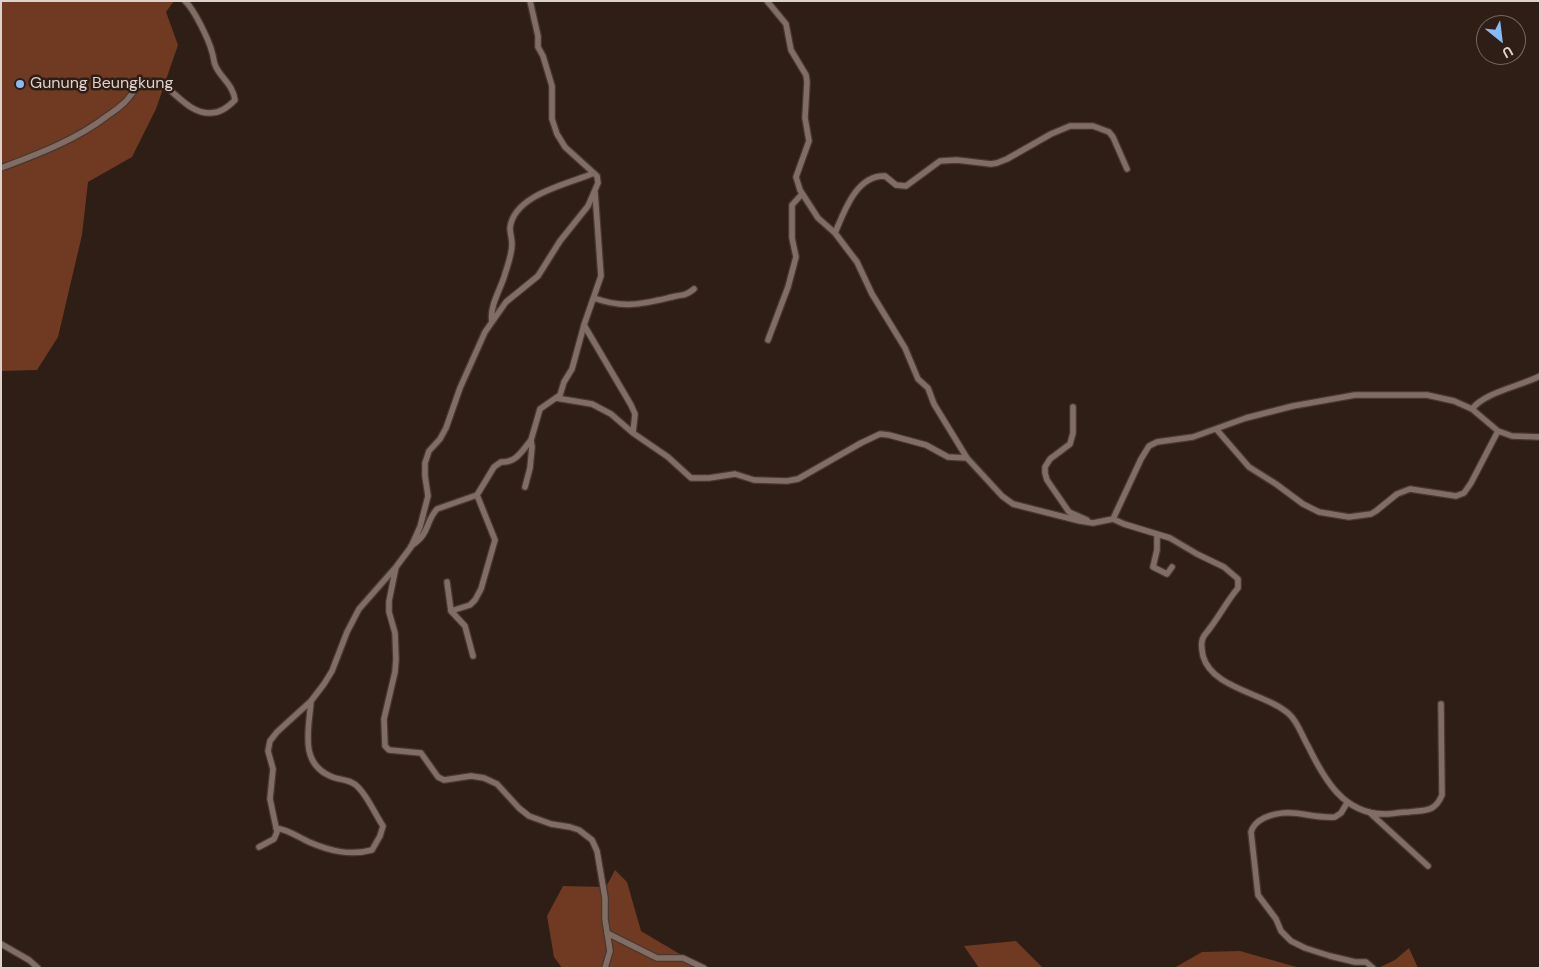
<!DOCTYPE html>
<html>
<head>
<meta charset="utf-8">
<style>
	body { margin:0 }
	#map { position:relative; width:1541px; height:969px; overflow:hidden; background:#2f1e16; font-family:"DM Sans",sans-serif }
	canvas { display:block }
	.frame { position:absolute; inset:0; border:2px solid #ded2cd; pointer-events:none }
	.north { position:absolute; left:1476px; top:15px; width:50px; height:50px; box-sizing:border-box; background:#2f1e16; border:1px solid #75665f; border-radius:50%; rotate:151deg; font-size:14px; font-weight:700; line-height:20px; text-align:center; color:#ded2cd }
	.north::after { content:''; display:block; margin:auto; width:18px; height:22px; background:#86bbfb; clip-path:polygon(50% 0,100% 100%,50% 72%,0 100%) }
</style>
</head>
<body>
<div id="map">
<canvas width="1541" height="969"></canvas>
<div class="frame"></div>
<div class="north">U</div>
</div>
<script>
const ctx = document.querySelector('canvas').getContext('2d');
ctx.lineJoin = 'round';
function fillPath(path, color) { ctx.fillStyle = color; ctx.fill(path, 'evenodd'); }
function stroke(path, color, width, dash) { ctx.strokeStyle = color; ctx.lineWidth = width; ctx.lineCap = dash ? 'butt' : 'round'; ctx.setLineDash(dash || []); ctx.stroke(path); }
function label(font, color, halo, rows, align = 'center') {
  ctx.font = font + ' "DM Sans",sans-serif'; ctx.lineWidth = 5; ctx.setLineDash([]); ctx.textBaseline = 'middle'; ctx.strokeStyle = halo; ctx.fillStyle = color; for (const [text, x, y, turn = 0] of rows) {
    ctx.save(); ctx.translate(x, y); ctx.rotate((+turn || 0) * Math.PI / 180); ctx.textAlign = isNaN(turn) ? turn : align; if (halo) ctx.strokeText(text, 0, 0); ctx.fillText(text, 0, 0); ctx.restore();
  }
}
const green = new Path2D(`
	M 1,1 L 174,1 L 166,12 L 178,45 L 156,109 L 132,157 L 88,182 L 82,235 L 58,337 L 37,370 L 1,371 Z
	M 615,870 L 627,882 L 641,931 L 678,953 L 709,968 L 562,968 L 554,957 L 547,916 L 563,886 L 606,887 Z
	M 1016,941 L 1043,968 L 979,968 L 964,946 Z
	M 1409,948 L 1418,968 L 1378,968 L 1395,960 Z
	M 1240,951 L 1300,968 L 1174,968 L 1202,952 Z`);
const street = new Path2D(`
	M 767,1 L 786,24 L 791,50 L 806,75 L 807,82 L 805,118 L 809,141 L 796,177 L 800,190 L 818,218 L 835,233 L 857,262 L 872,294 L 905,348 L 918,379 L 928,388 L 934,404 L 967,458 L 1002,496 L 1013,504 L 1080,521 L 1093,523 L 1113,519 L 1141,459 L 1149,446 L 1157,442 L 1193,437 L 1246,418 L 1293,406 L 1355,395 L 1427,395 L 1454,401 L 1472,409 L 1498,431 L 1512,436 L 1540,437
	M 1,168 C 38,154 76,140 107,116 C 113,112 120,107 125,102 C 132,95 137,84 147,81 C 168,77 183,113 209,113 C 220,113 227,108 235,100 C 233,85 222,79 216,67 C 213,62 214,57 212,52 C 209,40 194,9 185,1
	M 835,233 C 844,212 856,175 885,176 L 896,185 L 906,186 L 940,161 L 957,160 L 991,164 L 997,163 L 1007,159 L 1051,134 L 1070,126 L 1093,126 L 1109,132 L 1113,137 L 1127,169
	M 594,298 C 624,309 642,304 672,297 C 682,294 684,297 694,289
	M 492,322 C 489,306 501,289 505,274 C 508,264 512,254 512,244 C 512,239 510,233 510,228 C 514,194 569,184 594,173
	M 584,325 L 631,405 L 635,414 L 633,433 L 668,457 L 691,478 L 709,478 L 735,474 L 754,480 L 787,481 L 798,479 L 861,443 L 880,434 L 889,435 L 926,445 L 948,457 L 967,458
	M 768,340 L 788,287 L 796,257 L 792,238 L 792,205 L 802,194
	M 556,398 L 592,404 L 611,414 L 633,433
	M 1073,407 L 1073,433 L 1070,444 L 1050,459 L 1045,467 L 1045,473 L 1047,480 L 1069,512 L 1087,520
	M 1472,409 C 1485,392 1521,386 1540,376
	M 1217,430 L 1249,467 L 1276,484 L 1303,504 L 1319,512 L 1349,517 L 1371,514 L 1376,511 L 1397,494 L 1410,489 L 1456,496 L 1464,493 L 1471,483 L 1498,431
	M 525,487 L 530,468 L 532,447 L 531,440 L 540,409 L 560,395 L 564,382 L 572,369 L 584,325 L 601,276 L 595,192
	M 1113,519 L 1124,524 L 1170,538 L 1197,554 L 1224,567 L 1238,579 L 1238,588 C 1227,601 1220,615 1210,628 C 1207,633 1203,635 1202,641 C 1201,645 1202,651 1203,656 C 1212,689 1266,693 1289,714 C 1298,722 1302,736 1308,746 C 1324,779 1344,815 1386,814 C 1393,814 1401,812 1409,812 C 1426,810 1435,812 1442,795 L 1441,704
	M 1157,535 L 1157,550 L 1153,567 L 1167,574 L 1172,567
	M 411,546 C 431,533 425,522 437,509 L 477,495 L 494,467 L 501,462 C 516,463 522,451 531,440
	M 396,567 L 389,601 L 389,612 L 395,633 L 396,659 L 395,672 L 384,719 L 385,746 L 389,750 L 421,753 L 438,777 L 444,780 L 471,776 L 484,778 L 497,784 L 519,808 L 529,816 L 551,824 L 570,827 L 579,830 L 592,840 L 597,851 L 605,898 L 605,919 L 610,951 L 605,968
	M 447,582 L 451,611
	M 473,656 L 465,626 L 451,611 L 470,605 L 475,600 L 481,589 L 495,540 L 477,495
	M 1347,803 L 1341,813 L 1335,817 C 1309,819 1292,806 1264,818 C 1258,821 1253,825 1251,832 L 1258,895 L 1276,919 L 1281,931 L 1291,941 L 1305,948 L 1330,956 L 1355,962 L 1366,962 L 1373,968
	M 1369,812 L 1428,866
	M 276,828 C 289,830 298,837 309,842 C 330,851 350,856 372,850 L 380,836 L 383,826 C 375,814 368,797 358,787 C 349,778 340,781 330,776 C 299,762 309,729 311,701
	M 259,847 L 274,839 L 277,832 L 270,799 L 273,769 L 268,751 L 270,741 L 277,732 L 311,701 L 324,684 L 332,671 L 347,632 L 359,609 L 396,567 L 411,547 L 420,527 L 428,496 L 425,476 L 425,463 L 429,451 L 440,439 L 446,428 L 460,388 L 485,332 L 506,302 L 538,276 L 560,241 L 588,206 L 598,183 L 597,176 L 565,147 L 557,134 L 552,119 L 552,86 L 543,56 L 538,47 L 538,36 L 530,1
	M 607,933 L 657,958 L 683,958 L 704,968
	M 1,944 L 29,960 L 38,968`);
const markers = [
	[20,84,5,"#86bbfb"]
];
const poiNames = [
	["Gunung Beungkung",30,84]
];
fillPath(green, '#6f3922');
stroke(street, '#463833', 8);
stroke(street, '#826d64', 5.5);
for (const [x, y, r, color] of markers) { const dot = new Path2D(); dot.arc(x, y, r, 0, 2 * Math.PI); ctx.fillStyle = color; ctx.fill(dot); stroke(dot, '#2f1e16', 2); }
label('16px', '#ded2cd', '#2f1e16', poiNames, 'left');
</script>
</body>
</html>
